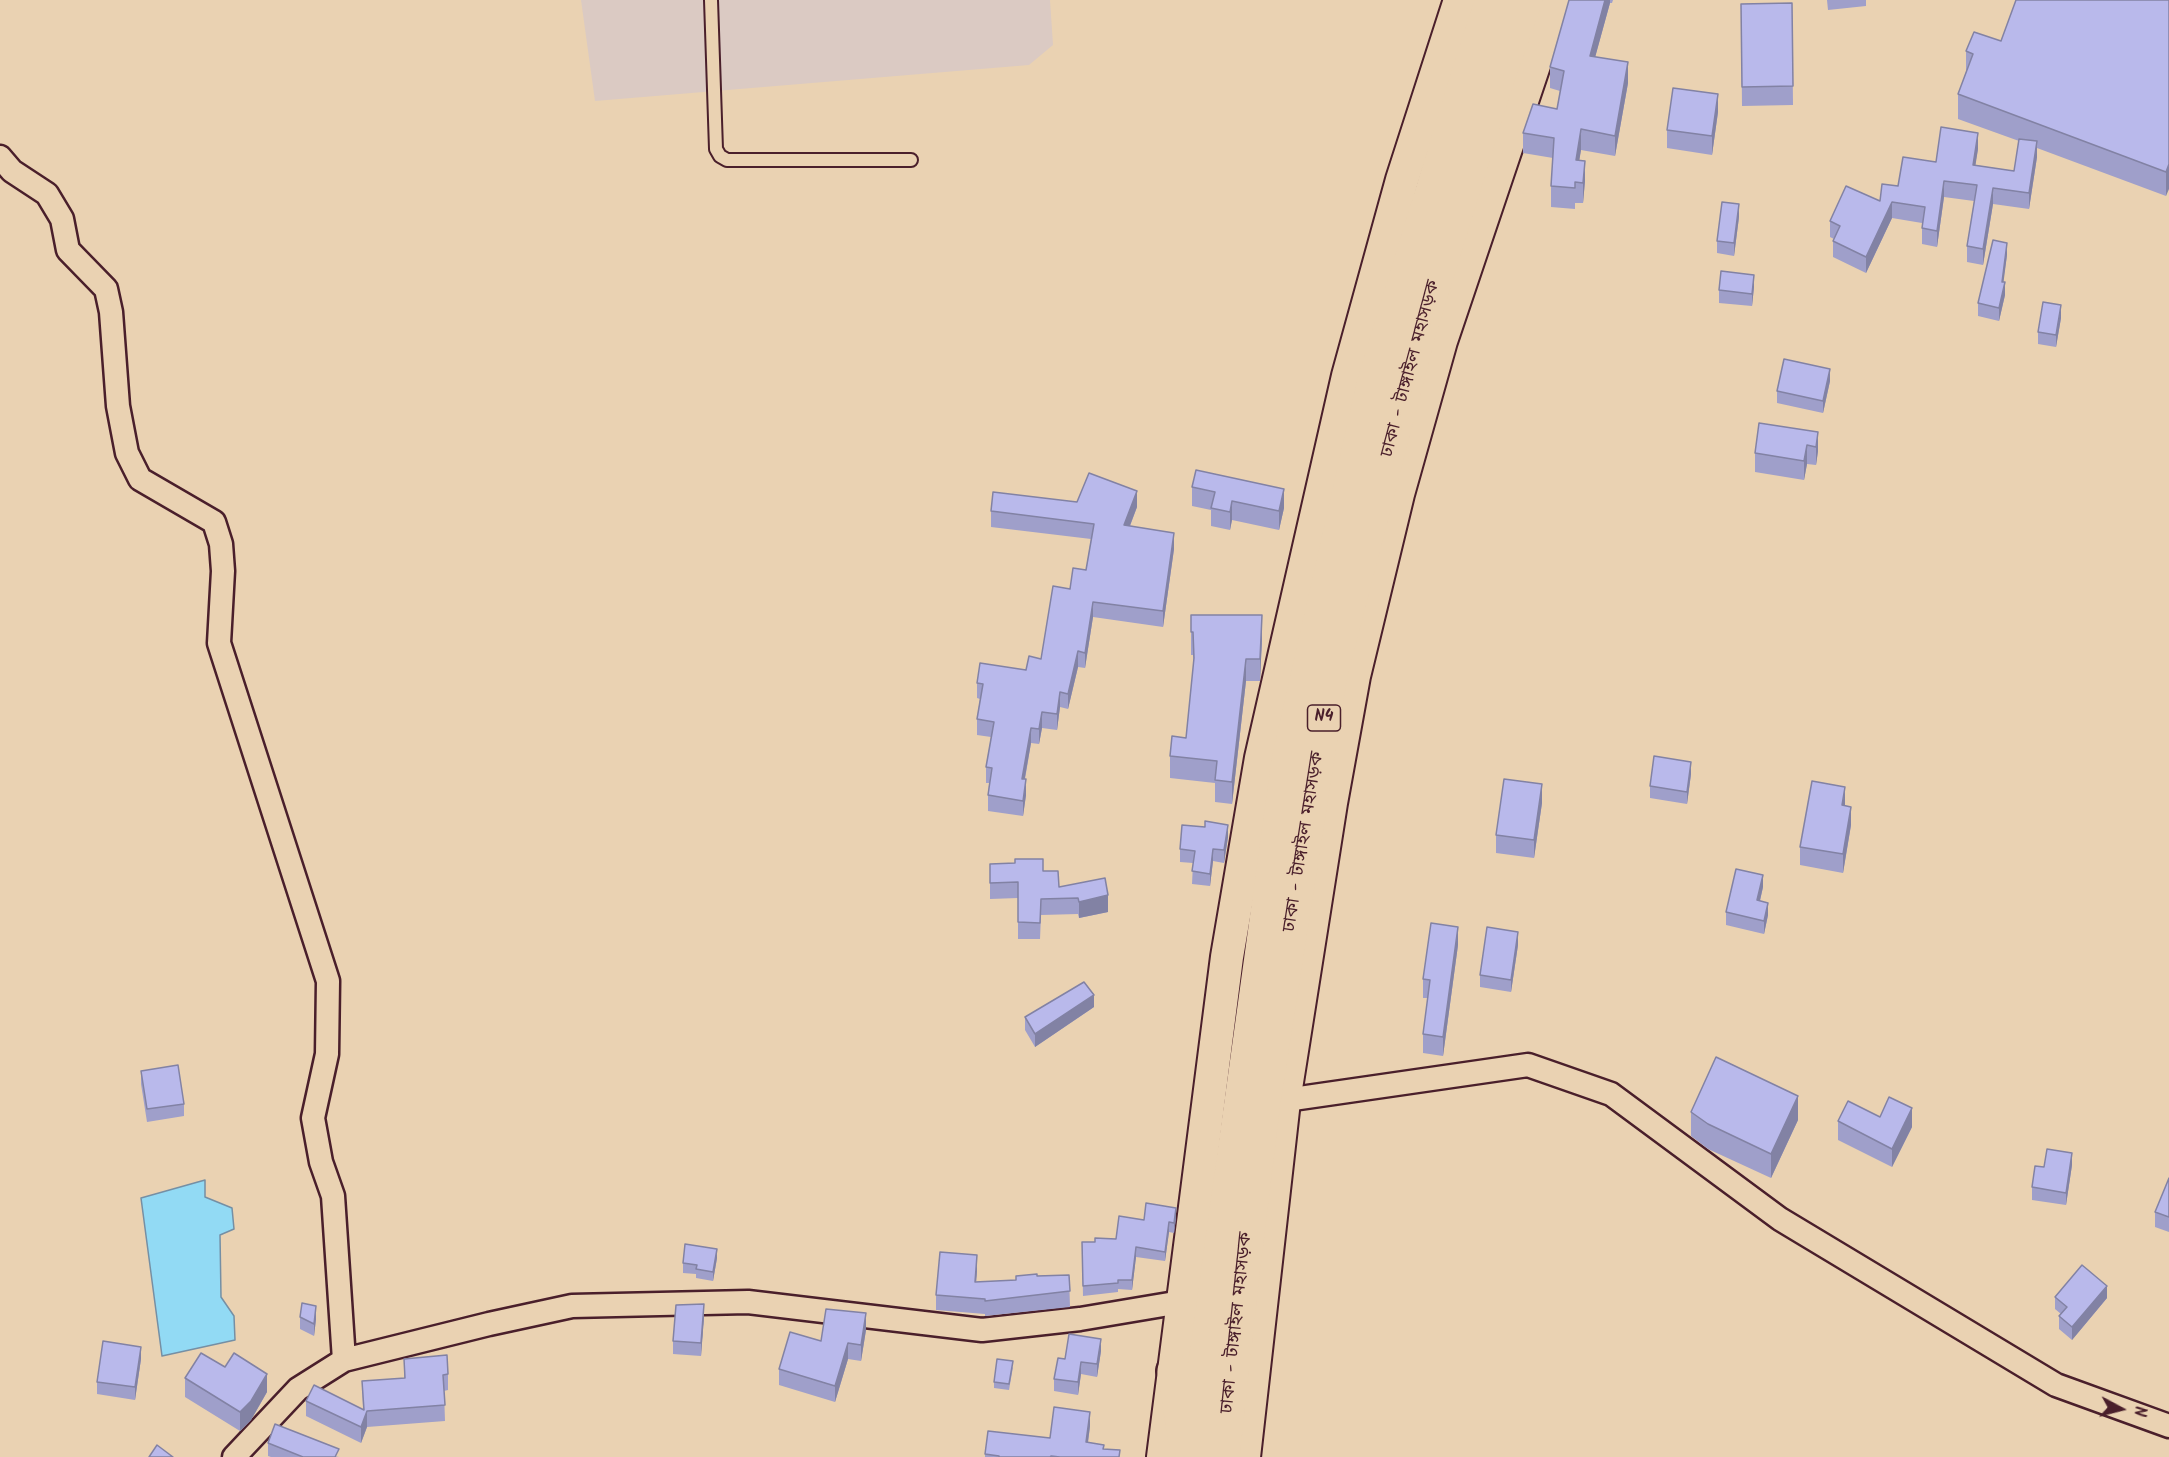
<!DOCTYPE html>
<html>
<head>
<meta charset="utf-8">
<style>
	body { margin:0 }
	#map { position:relative; width:2169px; height:1457px; overflow:hidden; background:#ead2b2; font-family:Kalam,sans-serif }
	canvas { display:block }
	.north { position:absolute; left:2091px; top:1379px; width:60px; height:60px; -webkit-text-stroke:4px #ead2b2; paint-order:stroke; rotate:97deg; font-size:16px; font-weight:700; line-height:24px; text-align:center; color:#4a1f2b }
	.north::after { content:''; display:block; margin:auto; width:21px; height:27px; background:#4a1f2b; clip-path:polygon(50% 0,100% 100%,50% 72%,0 100%) }
</style>
</head>
<body>
<div id="map">
<canvas width="2169" height="1457"></canvas>
<div class="north">N</div>
</div>
<script>
const ctx = document.querySelector('canvas').getContext('2d');
ctx.lineJoin = 'round';
function fillPath(path, color) { ctx.fillStyle = color; ctx.fill(path, 'evenodd'); }
function stroke(path, color, width, dash) { ctx.strokeStyle = color; ctx.lineWidth = width; ctx.lineCap = dash ? 'butt' : 'round'; ctx.setLineDash(dash || []); ctx.stroke(path); }
function label(font, color, halo, rows, align = 'center') {
  ctx.font = font + ' Kalam,"Noto Sans Bengali",sans-serif'; ctx.lineWidth = 4.5; ctx.setLineDash([]); ctx.textBaseline = 'middle'; ctx.strokeStyle = halo; ctx.fillStyle = color; for (const [text, x, y, turn = 0] of rows) {
    ctx.save(); ctx.translate(x, y); ctx.rotate((+turn || 0) * Math.PI / 180); ctx.textAlign = isNaN(turn) ? turn : align; if (halo) ctx.strokeText(text, 0, 0); ctx.fillText(text, 0, 0); ctx.restore();
  }
}
const built = new Path2D(`
	M 581,0 L 1050,0 L 1053,45 L 1029,65 L 595,101 Z`);
const water = new Path2D(`
	M 205,1180 L 205,1197 L 232,1208 L 234,1229 L 220,1235 L 221,1297 L 234,1316 L 235,1340 L 162,1356 L 141,1198 Z`);
const service = new Path2D(`
	M 711,0 L 716,149 L 720,156 L 727,160 L 911,160`);
const minor = new Path2D(`
	M 0,157 L 12,171 L 47,194 L 62,219 L 68,250 L 106,289 L 111,312 L 118,406 L 127,453 L 140,479 L 214,522 L 221,544 L 223,571 L 219,643 L 328,981 L 327,1054 L 313,1118 L 321,1162 L 333,1196 L 344,1360
	M 1272,1102 L 1528,1065 L 1611,1094 L 1780,1219 L 2056,1385 L 2169,1426
	M 234,1457 L 298,1389 L 344,1360 L 489,1324 L 572,1306 L 748,1302 L 982,1330 L 1080,1319 L 1181,1302`);
const secondary = new Path2D(`
	M 1163,1457 L 1227,957 L 1261,758 L 1348,376 L 1402,180 L 1460,0
	M 1244,1457 L 1284,1101 L 1331,803 L 1354,676 L 1398,494 L 1441,341 L 1556,0`);
const trunk = new Path2D(`
	M 1174,1371 L 1184,1437
	M 1192,1457 L 1288,761 L 1374,381 L 1466,80 L 1492,0
	M 1223,1457 L 1243,1274 L 1264,1102 L 1331,674 L 1419,334 L 1497,81 L 1526,0`);
const wall = new Path2D(`
	M 1569,0 L 1613,0 L 1612,3 L 1610,3 L 1595,57 L 1628,83 L 1615,156 L 1581,150 L 1579,160 L 1585,181 L 1583,203 L 1575,203 L 1575,209 L 1551,207 L 1551,186 L 1553,158 L 1523,153 L 1523,133 L 1557,109 L 1560,91 L 1550,88 L 1550,67 Z
	M 1827,0 L 1866,0 L 1866,6 L 1828,10 Z
	M 2169,0 L 2166,196 L 2037,148 L 2037,157 L 2029,209 L 1993,204 L 1983,265 L 1967,262 L 1967,246 L 1974,201 L 1944,197 L 1937,247 L 1922,244 L 1922,223 L 1892,218 L 1866,273 L 1833,257 L 1833,241 L 1834,239 L 1830,237 L 1830,221 L 1880,201 L 1898,186 L 1936,162 L 1978,149 L 1975,165 L 2014,171 L 2019,141 L 1958,119 L 1958,94 L 1966,72 L 1966,51 L 2001,41 Z
	M 1792,3 L 1793,105 L 1742,106 L 1741,4 Z
	M 1718,112 L 1712,155 L 1667,148 L 1667,130 Z
	M 1739,217 L 1734,256 L 1717,253 L 1717,241 Z
	M 2007,255 L 2003,282 L 2005,295 L 1999,321 L 1978,316 L 1978,303 Z
	M 1754,287 L 1752,306 L 1719,303 L 1719,290 Z
	M 2061,318 L 2056,347 L 2038,344 L 2038,332 Z
	M 1830,381 L 1823,413 L 1777,403 L 1777,391 Z
	M 1818,432 L 1818,451 L 1816,465 L 1807,464 L 1804,480 L 1755,472 L 1755,453 Z
	M 1192,487 L 1284,508 L 1279,530 L 1232,520 L 1230,530 L 1211,526 L 1211,510 L 1192,506 Z
	M 1077,502 L 1137,507 L 1130,526 L 1174,549 L 1163,627 L 1093,617 L 1085,668 L 1078,667 L 1068,709 L 1060,707 L 1057,730 L 1042,728 L 1039,744 L 1031,743 L 1025,779 L 1026,795 L 1023,816 L 988,811 L 988,795 L 989,783 L 986,783 L 986,767 L 991,737 L 977,735 L 977,719 L 980,699 L 977,698 L 977,683 L 1026,670 L 1041,659 L 1070,589 L 1086,570 L 1091,539 L 991,527 L 991,511 Z
	M 1191,615 L 1262,638 L 1260,681 L 1246,681 L 1232,804 L 1215,802 L 1215,783 L 1170,778 L 1170,756 L 1186,738 L 1194,665 L 1193,655 L 1191,655 Z
	M 1691,774 L 1687,804 L 1650,798 L 1650,786 Z
	M 1542,803 L 1534,858 L 1496,853 L 1496,835 Z
	M 1845,806 L 1851,825 L 1843,873 L 1800,865 L 1800,847 Z
	M 1228,837 L 1224,863 L 1213,861 L 1210,886 L 1192,884 L 1193,863 L 1180,862 L 1180,849 Z
	M 990,864 L 1043,871 L 1059,887 L 1108,912 L 1079,918 L 1078,914 L 1041,915 L 1040,939 L 1018,939 L 1018,898 L 990,899 Z
	M 1763,887 L 1760,901 L 1768,915 L 1764,934 L 1726,925 L 1726,912 Z
	M 1458,945 L 1443,1056 L 1423,1053 L 1423,1034 L 1428,998 L 1423,998 L 1423,979 Z
	M 1518,945 L 1511,992 L 1480,987 L 1480,975 Z
	M 1094,1007 L 1035,1047 L 1025,1030 L 1025,1017 Z
	M 141,1071 L 184,1104 L 184,1116 L 147,1122 L 141,1084 Z
	M 1691,1112 L 1798,1120 L 1771,1178 L 1708,1149 L 1691,1136 Z
	M 1880,1117 L 1912,1127 L 1892,1167 L 1838,1140 L 1838,1121 Z
	M 2072,1165 L 2066,1205 L 2032,1200 L 2032,1187 L 2044,1167 Z
	M 2169,1178 L 2169,1232 L 2155,1227 L 2155,1212 Z
	M 1176,1218 L 1174,1233 L 1169,1232 L 1165,1261 L 1136,1257 L 1132,1290 L 1118,1289 L 1118,1292 L 1083,1296 L 1082,1242 L 1095,1242 L 1116,1239 L 1144,1220 Z
	M 717,1258 L 713,1281 L 696,1278 L 696,1274 L 683,1273 L 683,1263 Z
	M 977,1270 L 976,1282 L 1016,1280 L 1037,1276 L 1069,1275 L 1070,1307 L 985,1316 L 985,1314 L 936,1310 L 936,1295 Z
	M 2055,1297 L 2107,1298 L 2072,1340 L 2059,1329 L 2059,1316 L 2061,1314 L 2055,1309 Z
	M 300,1317 L 316,1319 L 314,1336 L 300,1329 Z
	M 704,1317 L 701,1356 L 673,1354 L 673,1341 Z
	M 866,1330 L 861,1361 L 848,1359 L 835,1402 L 779,1385 L 779,1369 L 821,1341 Z
	M 1101,1351 L 1097,1377 L 1081,1374 L 1078,1395 L 1054,1391 L 1054,1379 L 1065,1359 Z
	M 141,1359 L 135,1400 L 97,1394 L 97,1382 Z
	M 404,1359 L 448,1374 L 448,1390 L 444,1391 L 445,1421 L 367,1427 L 361,1443 L 306,1416 L 306,1401 L 363,1409 L 362,1381 L 404,1378 Z
	M 1013,1367 L 1009,1390 L 994,1388 L 994,1382 Z
	M 185,1378 L 267,1392 L 251,1420 L 240,1431 L 185,1397 Z
	M 1090,1426 L 1088,1443 L 1120,1457 L 985,1457 L 985,1454 L 1050,1438 Z
	M 268,1443 L 339,1457 L 271,1457 L 268,1456 Z`);
const shadedWall = new Path2D(`
	M 1605,0 L 1610,0 L 1610,3 L 1590,76 L 1590,56 Z
	M 1628,62 L 1628,83 L 1615,156 L 1615,136 Z
	M 1718,94 L 1718,112 L 1712,155 L 1712,136 Z
	M 1581,129 L 1581,150 L 1576,181 L 1576,160 Z
	M 1978,133 L 1978,149 L 1973,181 L 1973,165 Z
	M 2037,141 L 2037,157 L 2029,209 L 2029,193 Z
	M 1585,161 L 1585,181 L 1583,203 L 1583,183 Z
	M 2169,164 L 2169,189 L 2166,196 L 2166,172 Z
	M 1944,181 L 1944,197 L 1937,247 L 1937,231 Z
	M 1993,188 L 1993,204 L 1983,265 L 1983,249 Z
	M 1892,202 L 1892,218 L 1866,273 L 1866,257 Z
	M 1739,204 L 1739,217 L 1734,256 L 1734,243 Z
	M 2007,243 L 2007,255 L 2002,294 L 2002,282 Z
	M 1754,275 L 1754,287 L 1752,306 L 1752,294 Z
	M 2005,282 L 2005,295 L 1999,321 L 1999,308 Z
	M 2061,305 L 2061,318 L 2056,347 L 2056,335 Z
	M 1830,369 L 1830,381 L 1823,413 L 1823,401 Z
	M 1818,432 L 1818,451 L 1816,465 L 1816,447 Z
	M 1807,445 L 1807,464 L 1804,480 L 1804,461 Z
	M 1284,489 L 1284,508 L 1279,530 L 1279,511 Z
	M 1137,491 L 1137,507 L 1124,541 L 1124,525 Z
	M 1232,501 L 1232,520 L 1230,530 L 1230,512 Z
	M 1174,533 L 1174,549 L 1163,627 L 1163,611 Z
	M 1093,602 L 1093,617 L 1085,668 L 1085,653 Z
	M 1262,615 L 1262,638 L 1260,681 L 1260,659 Z
	M 1078,651 L 1078,667 L 1068,709 L 1068,694 Z
	M 1246,659 L 1246,681 L 1232,804 L 1232,782 Z
	M 1060,692 L 1060,707 L 1057,730 L 1057,714 Z
	M 1042,712 L 1042,728 L 1039,744 L 1039,729 Z
	M 1031,728 L 1031,743 L 1022,794 L 1022,779 Z
	M 1691,762 L 1691,774 L 1687,804 L 1687,792 Z
	M 1026,779 L 1026,795 L 1023,816 L 1023,801 Z
	M 1542,784 L 1542,803 L 1534,858 L 1534,840 Z
	M 1845,787 L 1845,805 L 1842,824 L 1842,805 Z
	M 1851,807 L 1851,825 L 1843,873 L 1843,854 Z
	M 1228,825 L 1228,837 L 1224,863 L 1224,850 Z
	M 1213,849 L 1213,861 L 1210,886 L 1210,874 Z
	M 1763,875 L 1763,887 L 1757,913 L 1757,900 Z
	M 1108,895 L 1108,912 L 1079,918 L 1079,902 Z
	M 1768,903 L 1768,915 L 1764,934 L 1764,921 Z
	M 1458,927 L 1458,945 L 1443,1056 L 1443,1037 Z
	M 1518,932 L 1518,945 L 1511,992 L 1511,980 Z
	M 1094,995 L 1094,1007 L 1035,1047 L 1035,1034 Z
	M 1798,1096 L 1798,1120 L 1771,1178 L 1771,1154 Z
	M 1912,1108 L 1912,1127 L 1892,1167 L 1892,1149 Z
	M 2072,1153 L 2072,1165 L 2066,1205 L 2066,1193 Z
	M 1176,1208 L 1176,1218 L 1174,1233 L 1174,1223 Z
	M 1169,1222 L 1169,1232 L 1165,1261 L 1165,1252 Z
	M 1136,1247 L 1136,1257 L 1132,1290 L 1132,1280 Z
	M 717,1249 L 717,1258 L 713,1281 L 713,1272 Z
	M 977,1255 L 977,1270 L 975,1298 L 975,1282 Z
	M 2107,1286 L 2107,1298 L 2072,1340 L 2072,1327 Z
	M 704,1304 L 704,1317 L 701,1356 L 701,1343 Z
	M 316,1306 L 316,1319 L 314,1336 L 314,1324 Z
	M 866,1313 L 866,1330 L 861,1361 L 861,1345 Z
	M 1101,1339 L 1101,1351 L 1097,1377 L 1097,1364 Z
	M 848,1343 L 848,1359 L 835,1402 L 835,1386 Z
	M 141,1347 L 141,1359 L 135,1400 L 135,1387 Z
	M 1081,1362 L 1081,1374 L 1078,1395 L 1078,1382 Z
	M 267,1374 L 267,1392 L 251,1420 L 240,1431 L 240,1412 Z
	M 367,1411 L 367,1427 L 361,1443 L 361,1427 Z
	M 1090,1412 L 1090,1426 L 1086,1456 L 1086,1442 Z`);
const building = new Path2D(`
	M 1569,0 L 1605,0 L 1590,56 L 1628,62 L 1615,136 L 1581,129 L 1576,160 L 1585,161 L 1583,183 L 1575,182 L 1575,188 L 1551,186 L 1554,138 L 1523,133 L 1533,104 L 1557,109 L 1564,71 L 1550,67 Z
	M 2016,0 L 2169,0 L 2169,164 L 2166,172 L 1958,94 L 1973,54 L 1966,51 L 1974,32 L 2001,41 Z
	M 1792,3 L 1793,86 L 1742,87 L 1741,4 Z
	M 1673,88 L 1718,94 L 1712,136 L 1667,130 Z
	M 1941,127 L 1978,133 L 1973,165 L 2014,171 L 2019,139 L 2037,141 L 2029,193 L 1993,188 L 1983,249 L 1967,246 L 1977,185 L 1944,181 L 1937,231 L 1922,228 L 1925,207 L 1892,202 L 1866,257 L 1833,241 L 1840,226 L 1830,221 L 1846,186 L 1880,201 L 1882,184 L 1898,186 L 1903,157 L 1936,162 Z
	M 1722,202 L 1739,204 L 1734,243 L 1717,241 Z
	M 1993,240 L 2007,243 L 2002,282 L 2005,282 L 1999,308 L 1978,303 Z
	M 1721,271 L 1754,275 L 1752,294 L 1719,290 Z
	M 2043,302 L 2061,305 L 2056,335 L 2038,332 Z
	M 1784,359 L 1830,369 L 1823,401 L 1777,391 Z
	M 1759,423 L 1818,432 L 1816,447 L 1807,445 L 1804,461 L 1755,453 Z
	M 1196,470 L 1284,489 L 1279,511 L 1232,501 L 1230,512 L 1211,508 L 1215,492 L 1192,487 Z
	M 1089,473 L 1137,491 L 1124,525 L 1174,533 L 1163,611 L 1093,602 L 1085,653 L 1078,651 L 1068,694 L 1060,692 L 1057,714 L 1042,712 L 1039,729 L 1031,728 L 1022,779 L 1026,779 L 1023,801 L 988,795 L 992,768 L 986,767 L 994,722 L 977,719 L 983,684 L 977,683 L 980,663 L 1026,670 L 1029,656 L 1041,659 L 1053,586 L 1070,589 L 1073,568 L 1086,570 L 1094,524 L 991,511 L 993,492 L 1077,502 Z
	M 1191,615 L 1262,615 L 1260,659 L 1246,659 L 1232,782 L 1215,780 L 1217,761 L 1170,756 L 1172,736 L 1186,738 L 1194,658 L 1193,632 L 1191,632 Z
	M 1654,756 L 1691,762 L 1687,792 L 1650,786 Z
	M 1504,779 L 1542,784 L 1534,840 L 1496,835 Z
	M 1812,781 L 1845,787 L 1842,805 L 1851,807 L 1843,854 L 1800,847 Z
	M 1205,821 L 1228,825 L 1224,850 L 1213,849 L 1210,874 L 1192,871 L 1195,851 L 1180,849 L 1182,825 L 1205,827 Z
	M 1015,859 L 1043,859 L 1043,871 L 1058,871 L 1059,887 L 1105,878 L 1108,895 L 1079,902 L 1078,898 L 1041,899 L 1040,923 L 1018,922 L 1018,882 L 990,883 L 990,864 L 1015,863 Z
	M 1736,869 L 1763,875 L 1757,900 L 1768,903 L 1764,921 L 1726,912 Z
	M 1431,923 L 1458,927 L 1443,1037 L 1423,1034 L 1430,980 L 1423,979 Z
	M 1487,927 L 1518,932 L 1511,980 L 1480,975 Z
	M 1084,982 L 1094,995 L 1035,1034 L 1025,1017 Z
	M 1716,1057 L 1798,1096 L 1771,1154 L 1708,1124 L 1691,1112 Z
	M 178,1065 L 184,1104 L 147,1109 L 141,1071 Z
	M 1889,1097 L 1912,1108 L 1892,1149 L 1838,1121 L 1848,1101 L 1880,1117 Z
	M 2047,1149 L 2072,1153 L 2066,1193 L 2032,1187 L 2035,1166 L 2044,1167 Z
	M 2169,1178 L 2169,1217 L 2155,1212 Z
	M 1146,1203 L 1176,1208 L 1174,1223 L 1169,1222 L 1165,1252 L 1136,1247 L 1132,1280 L 1118,1280 L 1118,1283 L 1083,1286 L 1082,1242 L 1095,1242 L 1095,1238 L 1116,1239 L 1119,1216 L 1144,1220 Z
	M 685,1244 L 717,1249 L 713,1272 L 696,1269 L 697,1265 L 683,1263 Z
	M 940,1252 L 977,1255 L 975,1282 L 1016,1280 L 1016,1276 L 1037,1274 L 1037,1276 L 1069,1275 L 1070,1291 L 985,1301 L 985,1299 L 936,1295 Z
	M 2082,1265 L 2107,1286 L 2072,1327 L 2059,1316 L 2067,1307 L 2055,1297 Z
	M 302,1303 L 316,1306 L 314,1324 L 300,1317 Z
	M 704,1304 L 701,1343 L 673,1341 L 676,1305 Z
	M 826,1309 L 866,1313 L 861,1345 L 848,1343 L 835,1386 L 779,1369 L 790,1332 L 821,1341 Z
	M 1069,1334 L 1101,1339 L 1097,1364 L 1081,1362 L 1078,1382 L 1054,1379 L 1058,1358 L 1065,1359 Z
	M 103,1341 L 141,1347 L 135,1387 L 97,1382 Z
	M 201,1353 L 225,1367 L 234,1353 L 267,1374 L 251,1401 L 240,1412 L 185,1378 Z
	M 447,1355 L 448,1374 L 443,1375 L 445,1405 L 367,1411 L 361,1427 L 306,1401 L 314,1385 L 364,1410 L 362,1381 L 405,1378 L 404,1359 Z
	M 997,1359 L 1013,1361 L 1009,1384 L 994,1382 Z
	M 1054,1407 L 1090,1412 L 1086,1442 L 1104,1445 L 1103,1449 L 1120,1450 L 1119,1457 L 1060,1457 L 1051,1456 L 1050,1457 L 999,1457 L 999,1456 L 985,1454 L 988,1431 L 1050,1438 Z
	M 275,1424 L 339,1449 L 335,1457 L 303,1457 L 268,1443 Z
	M 157,1445 L 173,1457 L 149,1457 Z`);
const shields = [
	[1324,718,33]
];
const shieldNames = [
	["N4",1324,718]
];
const streetNames = [
	["ঢাকা - টাঙ্গাইল মহাসড়ক",1412,369,-75],
	["ঢাকা - টাঙ্গাইল মহাসড়ক",1305,842,-81],
	["ঢাকা - টাঙ্গাইল মহাসড়ক",1238,1323,-84]
];
fillPath(built, '#dbcac3');
fillPath(water, '#92daf4');
stroke(water, '#758fa4', 1.5);
stroke(service, '#4a1f2b', 16);
stroke(minor, '#4a1f2b', 27);
stroke(secondary, '#4a1f2b', 36);
stroke(trunk, '#4a1f2b', 38);
stroke(service, '#ead2b2', 12);
stroke(minor, '#ead2b2', 22);
stroke(secondary, '#ead2b2', 32);
stroke(trunk, '#ead2b2', 33);
fillPath(wall, '#9f9fca');
fillPath(shadedWall, '#8282a4');
fillPath(building, '#b9b9eb');
stroke(building, '#8282a4', 1.5);
for (const [x, y, w] of shields) { const box = new Path2D(); box.roundRect(x - w / 2, y - 13, w, 26, 4.5); ctx.fillStyle = '#ead2b2'; ctx.fill(box); stroke(box, '#4a1f2b', 1.5); }
label('bold 16px', '#4a1f2b', null, shieldNames);
label('18px', '#4a1f2b', '#ead2b2', streetNames);
</script>
</body>
</html>
